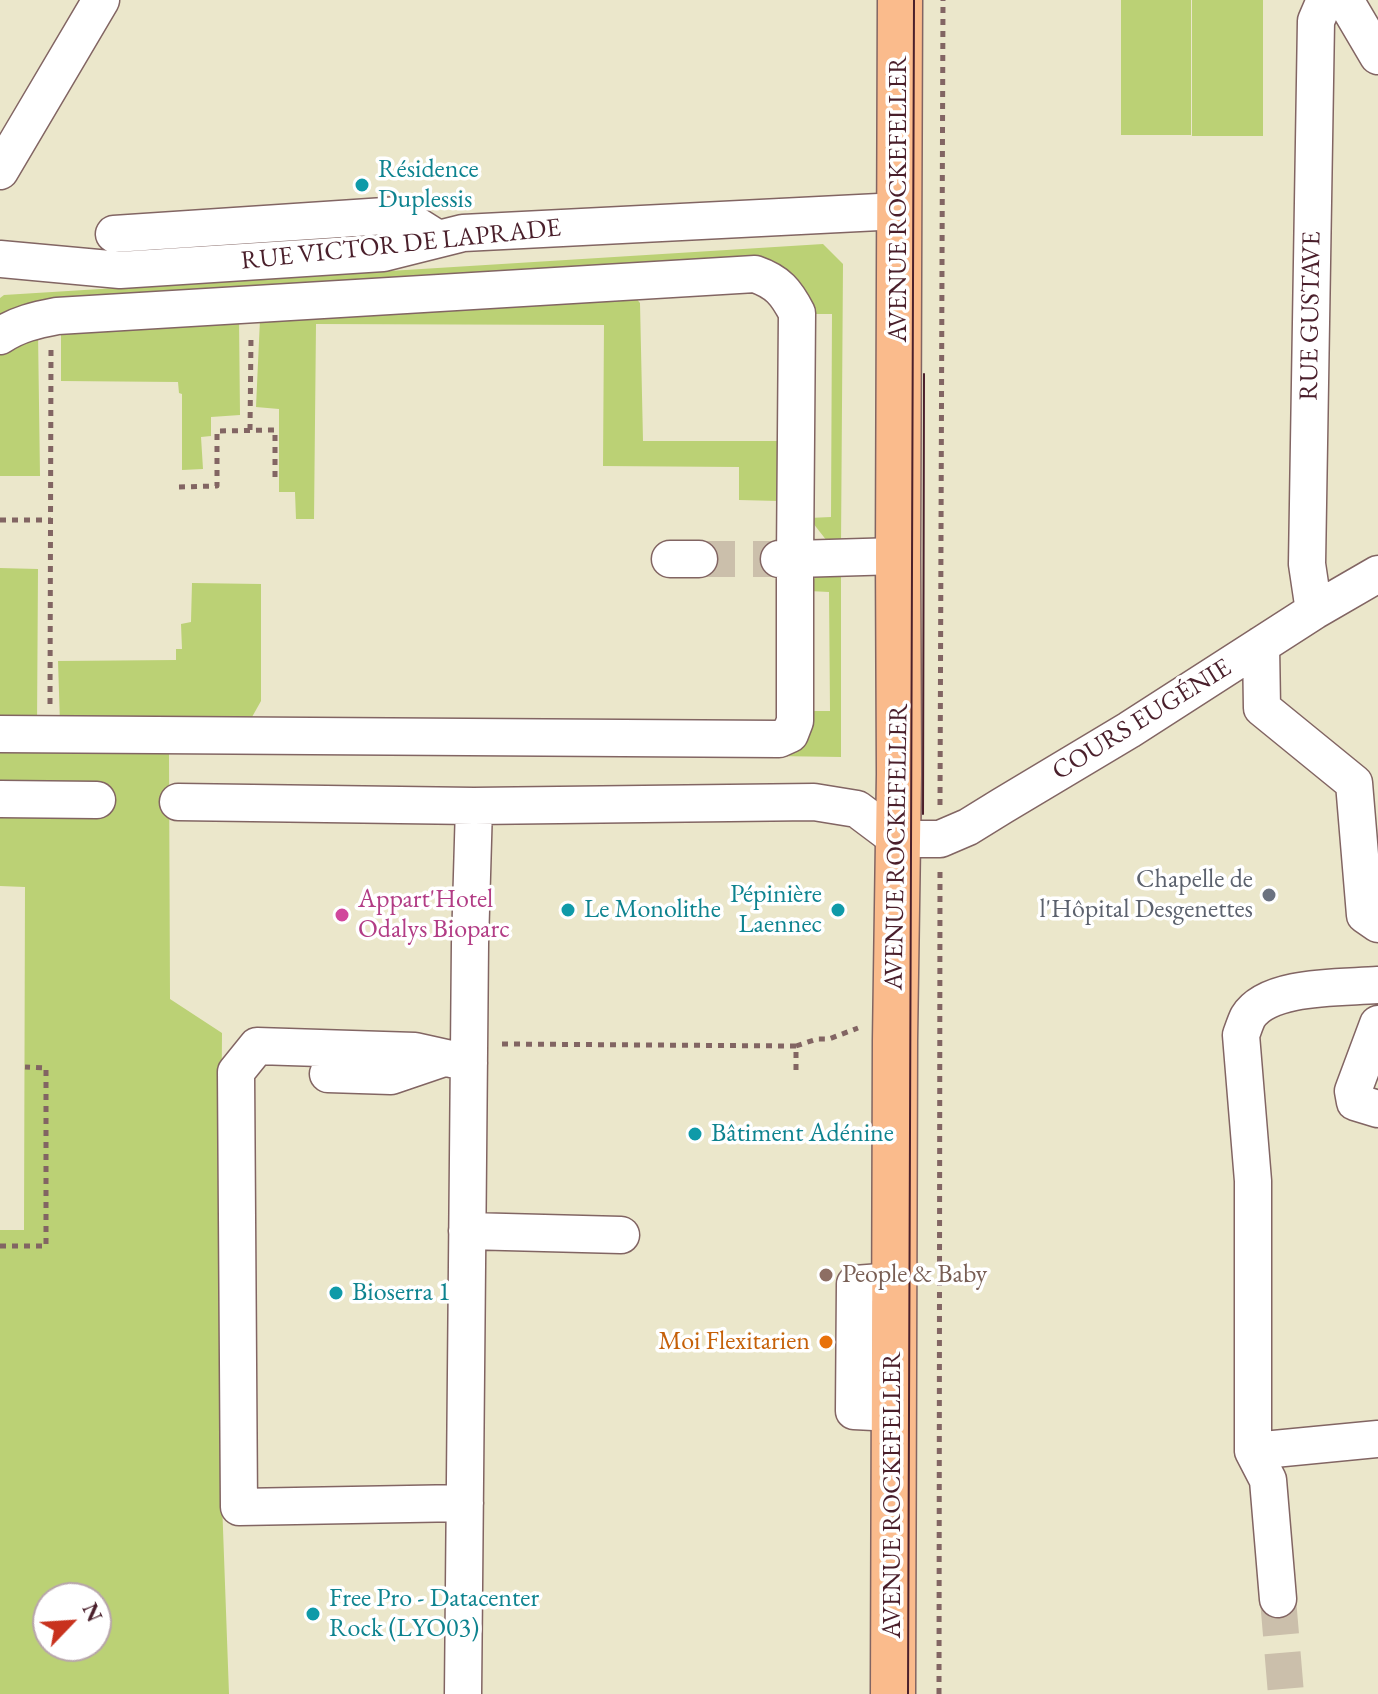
<!DOCTYPE html>
<html>
<head>
<meta charset="utf-8">
<style>
	body { margin:0 }
	#map { position:relative; width:1378px; height:1694px; overflow:hidden; background:#ebe7cb; font-family:"EB Garamond",serif }
	canvas { display:block }
	.north { position:absolute; left:32px; top:1582px; width:80px; height:80px; box-sizing:border-box; background:#fff; border:2px solid #b7a5aa; border-radius:50%; rotate:65deg; font-size:22px; font-weight:700; line-height:32px; text-align:center; color:#4a1f2b }
	.north::after { content:''; display:block; margin:auto; width:28px; height:36px; background:#c8321e; clip-path:polygon(50% 0,100% 100%,50% 72%,0 100%) }
</style>
</head>
<body>
<div id="map">
<canvas width="1378" height="1694"></canvas>
<div class="north">N</div>
</div>
<script>
const ctx = document.querySelector('canvas').getContext('2d');
ctx.lineJoin = 'round';
function fillPath(path, color) { ctx.fillStyle = color; ctx.fill(path, 'evenodd'); }
function stroke(path, color, width, dash) { ctx.strokeStyle = color; ctx.lineWidth = width; ctx.lineCap = dash ? 'butt' : 'round'; ctx.setLineDash(dash || []); ctx.stroke(path); }
function label(font, color, halo, rows, align = 'center') {
  ctx.font = font + ' "EB Garamond",serif'; ctx.lineWidth = 7; ctx.setLineDash([]); ctx.textBaseline = 'middle'; ctx.strokeStyle = halo; ctx.fillStyle = color; for (const [text, x, y, turn = 0] of rows) {
    ctx.save(); ctx.translate(x, y); ctx.rotate((+turn || 0) * Math.PI / 180); ctx.textAlign = isNaN(turn) ? turn : align; if (halo) ctx.strokeText(text, 0, 0); ctx.fillText(text, 0, 0); ctx.restore();
  }
}
const green = new Path2D(`
	M 1121,0 L 1191,0 L 1191,135 L 1121,135 Z
	M 1192,0 L 1263,0 L 1263,136 L 1192,136 Z
	M 823,244 L 843,264 L 841,545 L 827,541 L 809,518 L 831,517 L 832,314 L 810,314 C 809,287 796,272 772,262 L 0,321 L 0,298 L 4,295 Z
	M 634,296 L 640,303 L 643,441 L 779,441 L 779,501 L 739,500 L 739,467 L 603,466 L 604,325 L 316,324 L 314,519 L 296,519 L 295,492 L 279,492 L 279,409 L 256,407 L 260,319 Z
	M 239,317 L 240,415 L 211,417 L 211,436 L 201,437 L 203,469 L 182,470 L 182,394 L 179,393 L 178,382 L 61,381 L 61,330 Z
	M 38,332 L 40,476 L 0,476 L 0,352 Z
	M 841,566 L 841,757 L 774,756 L 810,711 L 830,711 L 829,592 L 809,591 L 816,575 Z
	M 0,568 L 38,569 L 37,726 L 0,724 Z
	M 192,583 L 261,584 L 261,701 L 252,717 L 235,725 L 60,724 L 58,661 L 176,660 L 176,649 L 182,649 L 181,624 L 191,622 Z
	M 0,749 L 169,753 L 170,999 L 222,1033 L 219,1419 L 229,1694 L 0,1694 L 0,1230 L 24,1230 L 25,887 L 0,886 ZM 48,1598 L 96,1598 L 96,1646 L 48,1646 Z`);
const minorTunnel = new Path2D(`
	M 699,559 L 779,559
	M 1278,1599 L 1286,1694`);
const path = new Path2D(`
	M 250,430 L 251,337
	M 179,487 L 217,486 L 217,431 L 275,430 L 275,478
	M 0,520 L 51,520
	M 50,704 L 51,350
	M 940,805 L 943,0
	M 502,1044 L 796,1046 L 796,1075
	M 796,1046 L 817,1039 L 829,1039 L 858,1028
	M 0,1246 L 46,1246 L 46,1068 L 25,1067
	M 939,1694 L 940,871`);
const minor = new Path2D(`
	M 1345,0 L 1378,56
	M 0,171 L 101,0
	M 114,234 L 400,215 L 438,239
	M 0,259 L 120,270 L 383,253 L 463,233 L 899,211
	M 0,336 C 18,324 36,320 57,316 L 755,274 C 778,282 786,292 797,313 L 795,559 L 779,559
	M 670,559 L 699,559
	M 1314,611 L 1307,564 L 1316,21 L 1325,0
	M 1261,645 L 1262,708 L 1354,783 L 1365,915 L 1378,924
	M 0,734 L 779,739 L 790,734 L 795,721 L 795,559 L 898,556
	M 0,799 L 97,800
	M 178,802 L 474,806 L 814,802 L 857,809 L 897,839 L 940,839 L 968,827 L 1002,806 L 1129,730 L 1314,611 L 1378,574
	M 1378,1024 L 1353,1091 L 1355,1102 L 1378,1109
	M 328,1074 L 391,1076 L 441,1059
	M 467,1231 L 621,1235
	M 894,1413 L 854,1411 L 855,1284 L 894,1281
	M 1253,1451 L 1378,1439
	M 465,1503 L 239,1507 L 236,1072 L 257,1046 L 415,1051 L 469,1063
	M 1278,1599 L 1268,1480 L 1253,1451 L 1253,1181 L 1241,1035 C 1243,1030 1245,1023 1248,1017 C 1268,984 1343,988 1378,985
	M 463,1694 L 470,944 L 474,806`);
const major = new Path2D(`
	M 893,1694 L 895,1040 L 899,774 L 898,556 L 900,0`);
const tram = new Path2D(`
	M 923,814 L 924,374
	M 908,1694 L 914,0`);
const markers = [
	[362,185,8,"#0f9aa8"],
	[1269,895,8,"#6b7280"],
	[568,910,8,"#0f9aa8"],
	[838,910,8,"#0f9aa8"],
	[342,915,8,"#d1479c"],
	[695,1134,8,"#0f9aa8"],
	[826,1275,8,"#8d6e63"],
	[336,1293,8,"#0f9aa8"],
	[826,1342,8,"#e8710a"],
	[313,1614,8,"#0f9aa8"]
];
const cultureNames = [
	["Résidence",378,170],
	["Duplessis",378,200],
	["Pépinière",822,895,"right"],
	["Laennec",822,925,"right"],
	["Le Monolithe",584,910],
	["Bâtiment Adénine",711,1134],
	["Bioserra 1",352,1293],
	["Free Pro - Datacenter",329,1599],
	["Rock (LYO03)",329,1629]
];
const streetNames = [
	["AVENUE ROCKEFELLER",899,199,-90],
	["RUE VICTOR DE LAPRADE",401,245,-6],
	["RUE GUSTAVE",1311,316,-89],
	["COURS EUGÉNIE",1142,720,-32],
	["AVENUE ROCKEFELLER",897,847,-89],
	["AVENUE ROCKEFELLER",893,1495,-90]
];
const worshipNames = [
	["Chapelle de",1253,880],
	["l'Hôpital Desgenettes",1253,910]
];
const hotelNames = [
	["Appart'Hotel",358,900],
	["Odalys Bioparc",358,930]
];
const educationNames = [
	["People & Baby",842,1275]
];
const foodNames = [
	["Moi Flexitarien",810,1342]
];
fillPath(green, '#bbd175');
stroke(minorTunnel, '#cbbfab', 36, [36, 18]);
stroke(minor, '#826563', 39);
stroke(major, '#826563', 47);
stroke(path, '#826563', 5, [6, 6]);
stroke(minor, '#fff', 36);
stroke(major, '#fabb8c', 44);
stroke(tram, '#4a1f2b', 2);
for (const [x, y, r, color] of markers) { const dot = new Path2D(); dot.arc(x, y, r, 0, 2 * Math.PI); ctx.fillStyle = color; ctx.fill(dot); stroke(dot, '#fff', 3); }
label('26px', '#0d838f', '#fff', cultureNames, 'left');
label('26px', '#4a1f2b', '#fff', streetNames);
label('26px', '#5b616d', '#fff', worshipNames, 'right');
label('26px', '#b23c85', '#fff', hotelNames, 'left');
label('26px', '#785e54', '#fff', educationNames, 'left');
label('26px', '#c56008', '#fff', foodNames, 'right');
</script>
</body>
</html>
